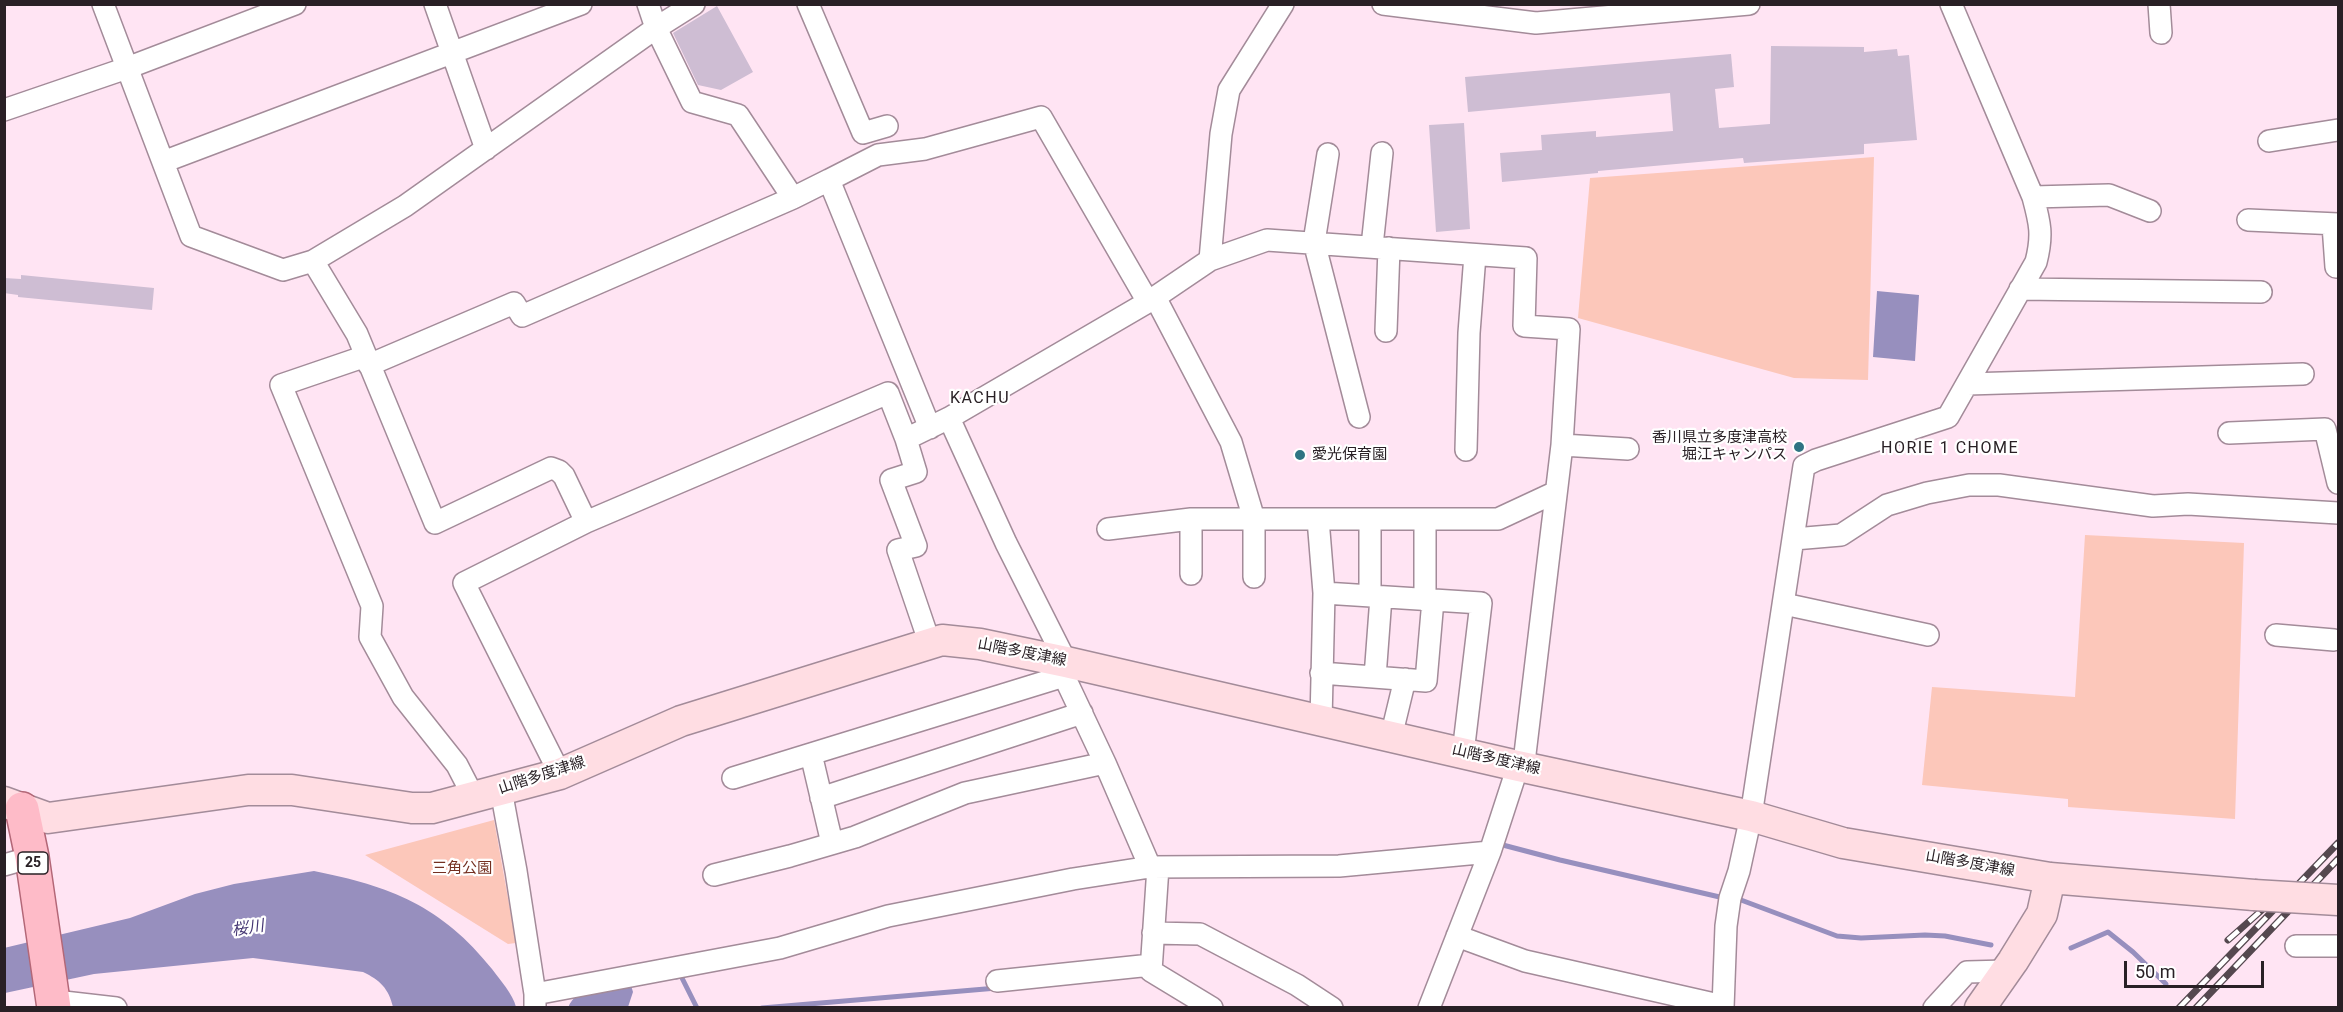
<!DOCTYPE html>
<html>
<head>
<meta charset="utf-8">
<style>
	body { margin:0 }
	#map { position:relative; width:2343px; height:1012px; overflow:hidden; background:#ffe4f3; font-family:Roboto,sans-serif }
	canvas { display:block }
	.frame { position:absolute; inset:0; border:6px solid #292025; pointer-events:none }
	.scale { position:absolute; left:2124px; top:961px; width:140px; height:27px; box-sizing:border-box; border:3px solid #292025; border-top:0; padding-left:8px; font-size:18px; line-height:21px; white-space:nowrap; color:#292025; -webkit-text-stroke:4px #fff; paint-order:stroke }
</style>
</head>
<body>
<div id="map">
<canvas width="2343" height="1012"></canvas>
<div class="frame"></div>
<div class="scale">50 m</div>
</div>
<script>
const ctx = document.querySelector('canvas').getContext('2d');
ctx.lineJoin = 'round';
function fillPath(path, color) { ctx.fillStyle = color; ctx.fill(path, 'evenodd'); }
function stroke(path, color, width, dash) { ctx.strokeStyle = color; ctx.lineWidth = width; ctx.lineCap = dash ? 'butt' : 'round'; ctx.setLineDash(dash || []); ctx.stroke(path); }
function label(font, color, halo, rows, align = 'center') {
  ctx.font = font + ' Roboto,"Noto Sans JP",sans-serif'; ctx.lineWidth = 4.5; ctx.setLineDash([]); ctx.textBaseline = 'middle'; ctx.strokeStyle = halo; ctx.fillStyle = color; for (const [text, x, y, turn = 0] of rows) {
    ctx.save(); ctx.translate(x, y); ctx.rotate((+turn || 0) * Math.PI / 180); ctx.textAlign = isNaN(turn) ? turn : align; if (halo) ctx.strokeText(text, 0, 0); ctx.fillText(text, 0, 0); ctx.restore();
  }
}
const green = new Path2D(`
	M 1874,157 L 1868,380 L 1794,378 L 1578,318 L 1590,178 Z
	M 2085,535 L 2244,543 L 2235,819 L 2068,807 L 2068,799 L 1922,785 L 1932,687 L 2075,697 Z
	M 494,820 L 516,943 L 508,944 L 365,855 Z`);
const water = new Path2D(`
	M 1877,291 L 1919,295 L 1915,361 L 1873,357 Z
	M 314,871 C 390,886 442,906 492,969 C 500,980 513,994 516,1007 L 393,1007 C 389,989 380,980 363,972 L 253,958 L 94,974 L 5,993 L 4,948 L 130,918 L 195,894 L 234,884 Z
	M 630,982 L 633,992 L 628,1007 L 568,1008 C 577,984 608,986 630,982 Z`);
const stream = new Path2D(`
	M 1499,844 L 1560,860 L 1724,898
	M 1741,900 L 1837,936 L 1861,938 L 1925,935 L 1945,936 L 1991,945
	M 2071,948 L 2108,932 L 2133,952 L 2166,984
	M 676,977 L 681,976 L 697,1008
	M 762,1008 L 997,988`);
const building = new Path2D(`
	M 717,6 L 753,72 L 721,90 L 698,85 L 673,33 Z
	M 1771,46 L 1864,47 L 1864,52 L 1897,49 L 1898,56 L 1909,55 L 1917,140 L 1864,144 L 1864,154 L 1744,163 L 1743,158 L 1598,171 L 1598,173 L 1502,182 L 1500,153 L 1542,150 L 1541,135 L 1596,131 L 1596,137 L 1673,131 L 1670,93 L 1468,112 L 1465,77 L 1731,54 L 1734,87 L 1715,89 L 1719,128 L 1770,124 Z
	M 1464,123 L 1470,229 L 1436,232 L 1429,125 Z
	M 21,275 L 154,288 L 152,310 L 18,297 L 18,295 L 4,293 L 4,278 L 21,279 Z`);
const street = new Path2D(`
	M 103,4 L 191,236 L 283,270 L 313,261
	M 435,4 L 486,149
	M 648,4 L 656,28 L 692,102 L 738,115 L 793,198 L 829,180 L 930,428
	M 808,4 L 863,133 L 887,126
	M 1383,4 L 1536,23 L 1749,4
	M 2159,4 L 2161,33
	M 4,110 L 127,68 L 295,4
	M 2269,141 L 2338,130
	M 1328,154 L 1314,242 L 1359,417
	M 163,162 L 581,4
	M 829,180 L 878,155 L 925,149 L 1041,117 L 1148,302
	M 2033,197 L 2109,195 L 2150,211
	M 2248,220 L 2338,224
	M 2333,225 L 2336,267
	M 1372,246 L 1382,153
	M 1210,260 L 1221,134 L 1229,90 L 1283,4
	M 2020,289 L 2261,292
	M 1155,297 L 1231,442 L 1254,519 L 1254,577
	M 1386,331 L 1389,248
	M 366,356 L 281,385 L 372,606 L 370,637 L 403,697 L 457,765 L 473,796
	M 369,365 L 514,303 L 522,316 L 793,198
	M 1968,384 L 2303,374
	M 949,418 L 1006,543 L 1066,662 L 1064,676 L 1105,763 L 1150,867 L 1339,866 L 1490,852
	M 2229,433 L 2325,429 L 2338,483
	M 906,439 L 916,472 L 891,480 L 916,546 L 898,550 L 930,644
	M 1562,445 L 1628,449
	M 1466,450 L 1469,333 L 1475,255
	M 1318,519 L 1324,593 L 1321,721
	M 1425,519 L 1425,600
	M 586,522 L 564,476 L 559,471 L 551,468 L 435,523 L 357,334 L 313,261 L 405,206 L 656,28 L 694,4
	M 1108,529 L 1191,519 L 1498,519 L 1556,492
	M 1794,539 L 1841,535 L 1887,505 L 1927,493 L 1969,485 L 1999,485 L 2153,506 L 2188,504 L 2338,513
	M 1191,574 L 1191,519
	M 1324,593 L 1481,603 L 1463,753
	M 1370,596 L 1370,519
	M 1784,604 L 1928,635
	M 2276,635 L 2334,640
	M 1321,673 L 1426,681 L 1433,600
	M 1375,677 L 1381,597
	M 1391,737 L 1405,679
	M 811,754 L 832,843
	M 560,774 L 464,583 L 586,522 L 888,393 L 906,439 L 949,418 L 1148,302 L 1210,260 L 1267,240 L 1526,258 L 1524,326 L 1569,329 L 1562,445 L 1525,754 L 1518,766 L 1490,852 L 1429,1008
	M 733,778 L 1064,676
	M 501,790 L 516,871 L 535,994 L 535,1007
	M 821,798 L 1082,713
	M 4,865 L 32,857
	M 1158,867 L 1151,971 L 1212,1008
	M 714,875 L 790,856 L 855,837 L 965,793 L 1105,763
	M 1153,933 L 1200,934 L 1297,985 L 1332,1008
	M 1457,936 L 1525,961 L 1723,1006
	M 2296,946 L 2338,946
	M 997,981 L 1151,965
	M 535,994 L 780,948 L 888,916 L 1073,879 L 1150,867
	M 55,1001 L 116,1008
	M 1723,1008 L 1726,926 L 1730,898 L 1739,871 L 1751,816 L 1804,466 L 1816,460 L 1948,417 L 2036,262 C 2043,235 2040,223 2033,197 L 1951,4
	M 1934,1008 L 1967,972 L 2006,971`);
const secondary = new Path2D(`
	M 4,802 L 48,818 L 248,790 L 292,790 L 412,808 L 432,808 L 560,774 L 681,721 L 942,640 L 980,644 L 1066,662 L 1518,766 L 1751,816 L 1843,843 L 2050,878 L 2254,895
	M 1980,1008 L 2013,961 L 2042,914 L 2050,878`);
const primary = new Path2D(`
	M 22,809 L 32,857 L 54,1008`);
const rail = new Path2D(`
	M 2228,940 L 2271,902
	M 2179,1008 L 2338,843
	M 2196,1008 L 2338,859`);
const secondaryBridge = new Path2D(`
	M 2254,895 L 2338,900`);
const markers = [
	[1799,447,6,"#2f7483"],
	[1300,455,6,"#2f7483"]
];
const shields = [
	[33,863,30]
];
const shieldNames = [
	["25",33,863]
];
const poiNames = [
	["香川県立多度津高校",1787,438],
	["堀江キャンパス",1787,455],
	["愛光保育園",1312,455,"left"]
];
const streetNames = [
	["山階多度津線",1022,653,11],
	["山階多度津線",1496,760,13],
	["山階多度津線",542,776,-18],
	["山階多度津線",1970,864,10]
];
const parkNames = [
	["三角公園",462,869]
];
const neighbourhoodNames = [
	["KACHU",980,399],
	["HORIE 1 CHOME",1950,449]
];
const waterNames = [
	["桜川",248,929,-9]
];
fillPath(green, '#fcc7ba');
fillPath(water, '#978fbe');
stroke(stream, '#978fbe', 5);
fillPath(building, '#cebdd3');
stroke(street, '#a38b99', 24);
stroke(secondary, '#a38b99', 33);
stroke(primary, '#b36777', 36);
stroke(street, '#fff', 21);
stroke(secondary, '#ffdde3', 30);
stroke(primary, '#febbc8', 33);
stroke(rail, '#55484f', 7);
stroke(rail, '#fff', 4.5, [14]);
stroke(secondaryBridge, '#a38b99', 33, []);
stroke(secondaryBridge, '#ffdde3', 30);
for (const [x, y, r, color] of markers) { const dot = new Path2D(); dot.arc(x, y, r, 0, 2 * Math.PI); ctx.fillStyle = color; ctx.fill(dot); stroke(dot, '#fff', 2); }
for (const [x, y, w] of shields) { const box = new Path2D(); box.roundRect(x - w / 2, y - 11, w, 22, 4.5); ctx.fillStyle = '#fff'; ctx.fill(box); stroke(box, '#292025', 1.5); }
label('bold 14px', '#292025', null, shieldNames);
label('15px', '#292025', '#fff', poiNames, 'right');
label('15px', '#292025', '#fff', streetNames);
label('15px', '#743021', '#fff', parkNames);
ctx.letterSpacing = '1.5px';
label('16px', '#292025', '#fff', neighbourhoodNames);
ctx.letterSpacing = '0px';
label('italic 16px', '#453773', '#fff', waterNames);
</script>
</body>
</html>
